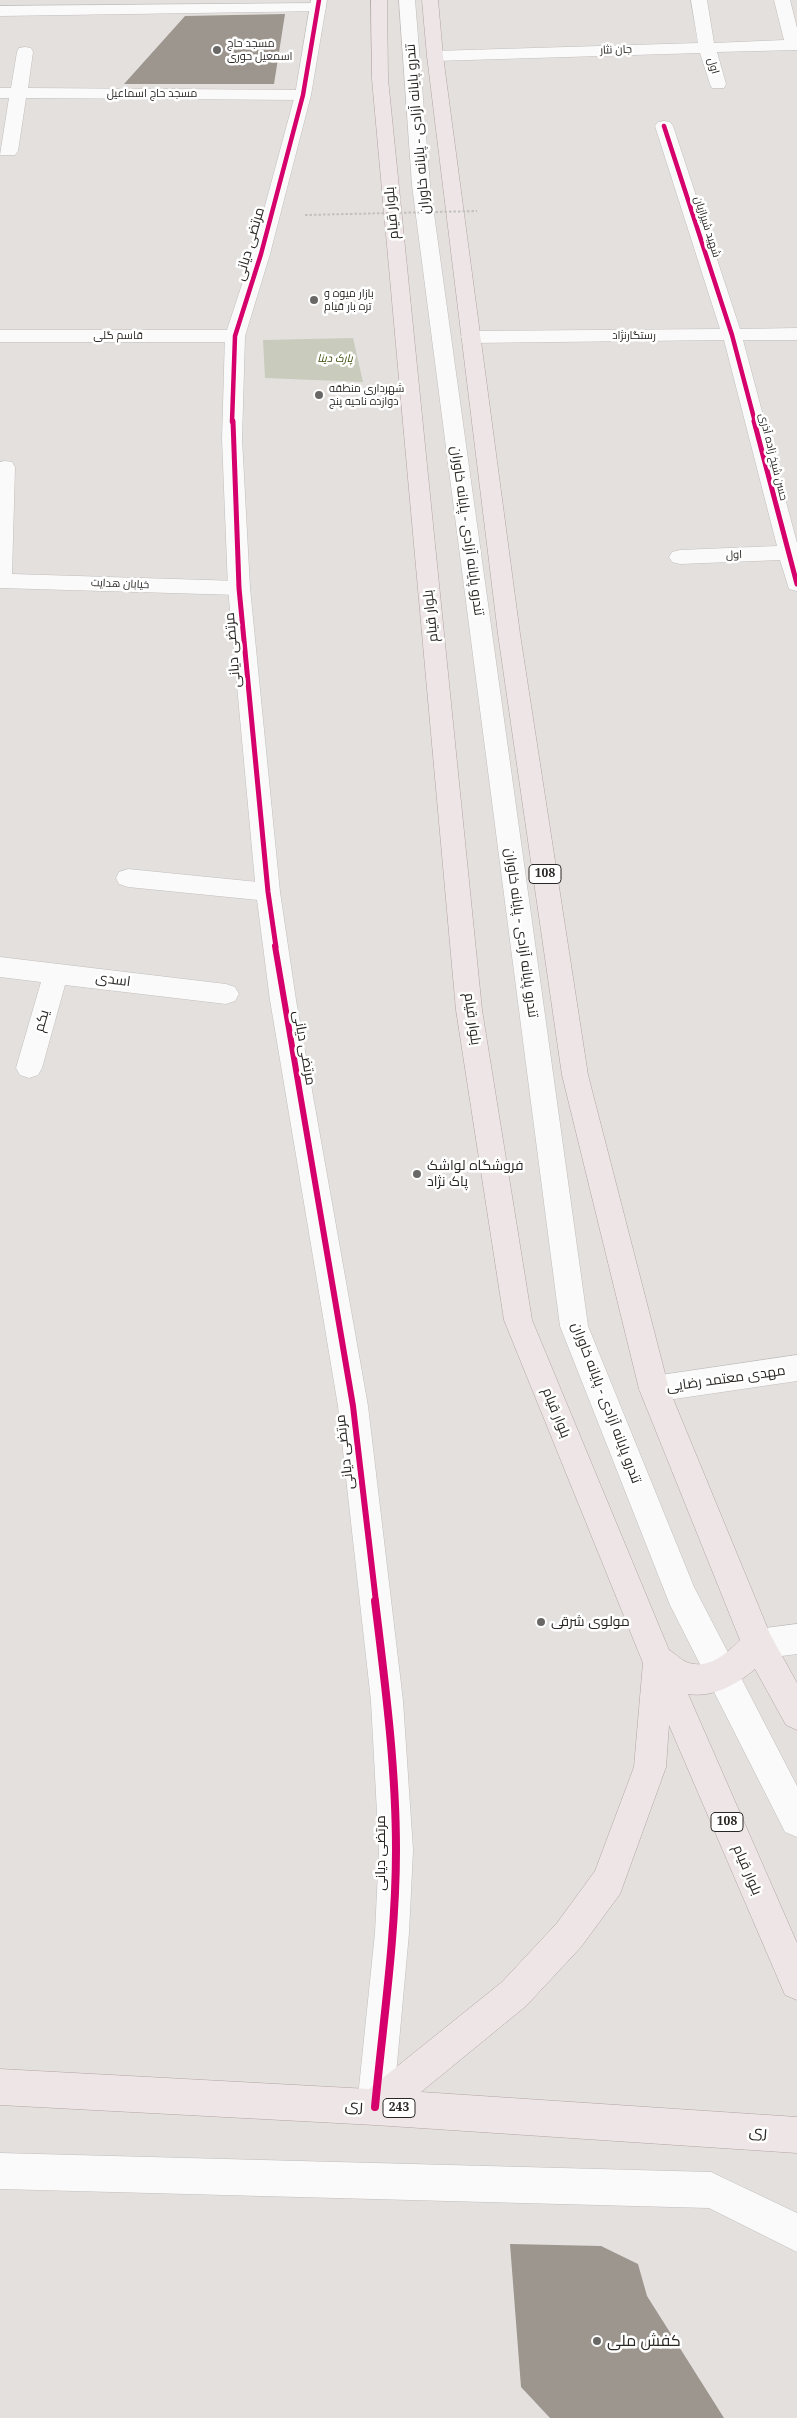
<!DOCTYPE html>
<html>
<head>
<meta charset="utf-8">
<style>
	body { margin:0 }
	canvas { display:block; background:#e3e0de }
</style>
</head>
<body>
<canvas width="797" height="2418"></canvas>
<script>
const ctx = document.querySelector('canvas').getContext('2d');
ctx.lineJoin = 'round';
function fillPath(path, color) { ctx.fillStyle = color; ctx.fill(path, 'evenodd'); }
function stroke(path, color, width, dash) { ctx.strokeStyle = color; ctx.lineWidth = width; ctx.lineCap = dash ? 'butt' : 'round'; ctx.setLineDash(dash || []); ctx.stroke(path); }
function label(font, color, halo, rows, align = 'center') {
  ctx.font = font + ' "Noto Serif",Cairo,serif'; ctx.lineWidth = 5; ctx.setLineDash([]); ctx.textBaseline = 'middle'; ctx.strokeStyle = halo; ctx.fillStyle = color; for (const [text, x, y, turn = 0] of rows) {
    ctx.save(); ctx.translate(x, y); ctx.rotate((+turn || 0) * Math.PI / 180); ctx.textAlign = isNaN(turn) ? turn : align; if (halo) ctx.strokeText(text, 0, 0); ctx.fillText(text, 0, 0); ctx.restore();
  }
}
const green = new Path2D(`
	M 353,338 L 363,382 L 265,378 L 263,340 Z`);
const building = new Path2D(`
	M 285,14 L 274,84 L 124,84 L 185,16 Z
	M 510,2244 L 601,2246 L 638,2264 L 647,2296 L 724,2418 L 550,2418 L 521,2387 Z`);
const service = new Path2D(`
	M 399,0 L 415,0 L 430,185 L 588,1326 L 694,1587 L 797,1786 L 797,1837 L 785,1832 L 670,1605 L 560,1326 L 412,185 Z
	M 0,2153 L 711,2172 L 797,2213 L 797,2252 L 709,2208 L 0,2189 Z`);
const minor = new Path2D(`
	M 691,0 L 707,0 L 714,43 L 784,40 L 774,0 L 790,0 L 797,28 L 797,50 L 717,52 L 726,84 L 724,88 L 712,88 L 710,84 L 700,53 L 435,61 L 429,60 L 427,56 L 429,52 L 435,51 L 698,43 Z
	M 318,3 L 324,5 L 326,8 L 324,11 L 0,16 L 0,6 Z
	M 25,47 L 31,48 L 33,52 L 28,88 L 303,90 L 309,91 L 311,95 L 309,99 L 303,100 L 26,98 L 18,151 L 15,155 L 0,155 L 9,98 L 0,98 L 0,88 L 11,88 L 17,52 L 19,48 Z
	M 664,121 L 670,122 L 673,126 L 740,329 L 797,328 L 797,340 L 743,340 L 797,543 L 797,591 L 789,589 L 780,560 L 680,564 L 672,562 L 669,557 L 672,552 L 680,550 L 777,546 L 724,340 L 471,343 L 464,341 L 461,337 L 464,333 L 471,331 L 720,329 L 655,126 L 658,122 Z
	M 0,330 L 235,330 L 242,332 L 245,336 L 242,340 L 235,342 L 0,342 Z
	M 5,461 L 12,462 L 15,467 L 12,574 L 239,581 L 247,583 L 250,588 L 247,593 L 239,595 L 0,588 L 0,462 Z
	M 128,869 L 268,883 L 277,886 L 280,892 L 277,898 L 268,901 L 128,887 L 119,884 L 116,878 L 119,872 Z
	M 0,957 L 226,984 L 235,987 L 239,994 L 235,1001 L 226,1004 L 65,985 L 42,1068 L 38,1075 L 29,1078 L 20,1075 L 16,1068 L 41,982 L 0,977 Z
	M 797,1355 L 797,1381 L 654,1402 L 644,1398 L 639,1389 L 644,1380 L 654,1376 Z
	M 797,1624 L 797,1654 L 758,1659 L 747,1655 L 742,1644 L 747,1633 L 758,1629 Z`);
const tertiary = new Path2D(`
	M 311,0 L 327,0 L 311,95 L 270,254 L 245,336 L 242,439 L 250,588 L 280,892 L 296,1000 L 368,1406 L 403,1701 L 413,1850 L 409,1933 L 393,2107 L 388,2120 L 375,2125 L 362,2120 L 357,2107 L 375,1933 L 379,1850 L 371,1701 L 338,1406 L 270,1000 L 256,892 L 228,588 L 222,439 L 225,336 L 252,254 L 295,95 Z`);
const primary = new Path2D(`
	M 371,0 L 387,0 L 388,79 L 482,1010 L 532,1320 L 669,1650 C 676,1654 682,1661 689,1663 C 710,1669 727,1653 740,1640 L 639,1389 L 562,1075 L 498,634 L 427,56 L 422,0 L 438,0 L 443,56 L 520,634 L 588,1075 L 669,1389 L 770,1634 L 797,1683 L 797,1730 L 786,1725 L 755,1669 C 736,1685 713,1698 688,1694 L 797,1943 L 797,2000 L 785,1995 L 669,1725 L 666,1767 L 620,1894 L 581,1947 L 526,2006 L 421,2092 L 797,2117 L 797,2153 L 375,2125 L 0,2105 L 0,2069 L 369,2089 L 502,1982 L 557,1923 L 595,1871 L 634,1767 L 643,1663 L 504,1320 L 456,1010 L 372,79 Z`);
const pathBridge = new Path2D(`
	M 305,215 L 477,211`);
const cyclewayFar3 = new Path2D(`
	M 664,126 L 732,335 L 755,422
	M 232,422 L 235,336 L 261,254 L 303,95 L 319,0`);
const cyclewayFar2 = new Path2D(`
	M 233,421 L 239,588 L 268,892 L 276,947
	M 754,421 L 797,584`);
const cyclewayFar1 = new Path2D(`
	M 275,946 L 353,1406 L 376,1602`);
const cycleway = new Path2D(`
	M 375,2107 C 383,2022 396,1936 396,1850 C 396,1767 385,1683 375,1601`);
const markers = [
	[217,50,5,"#6a6866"],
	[314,300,5,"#6a6866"],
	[319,395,5,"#6a6866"],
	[417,1174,5,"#6a6866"],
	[541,1622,5,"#6a6866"],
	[597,2341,5,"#6a6866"]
];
const farPoinames = [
	["مسجد حاج",227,44],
	["اسمعیل حوری",227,57],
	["بازار میوه و",324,294],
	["تره بار قیام",324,307],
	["شهرداری منطقه",329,389],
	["دوازده ناحیه پنج",329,402]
];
const farStreetnames = [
	["جان نثار",616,50,-2],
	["اول",713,66,74],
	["مسجد حاج اسماعیل",152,94],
	["شهید شیرازیان",707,227,72],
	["قاسم گلی",118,336],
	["رستگارنژاد",634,336],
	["حسن شیخ زاده آذری",773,457,76],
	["اول",734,555,-2],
	["خیابان‌ هدایت",120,584,2]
];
const farParknames = [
	["پارک دینا",335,359]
];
const shields = [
	[545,874,32],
	[727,1822,32],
	[399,2108,32]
];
const shieldNames = [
	["108",545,874],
	["108",727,1822],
	["243",399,2108]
];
const streetNames = [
	["تندرو پایانه آزادی - پایانه خاوران",418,129,-95],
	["بلوار قیام",392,213,-95],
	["مرتضی دیانی",250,244,-74],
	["تندرو پایانه آزادی - پایانه خاوران",467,531,82],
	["بلوار قیام",431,616,-96],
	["مرتضی دیانی",233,650,-95],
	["تندرو پایانه آزادی - پایانه خاوران",521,933,82],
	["اسدی",113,980,7],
	["بلوار قیام",472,1019,82],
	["یکم",42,1021,-74],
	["مرتضی دیانی",304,1048,80],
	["مهدی معتمد رضایی",726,1379,-8],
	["تندرو پایانه آزادی - پایانه خاوران",606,1403,69],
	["بلوار قیام",556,1413,68],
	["مرتضی دیانی",345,1452,-97],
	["مرتضی دیانی",381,1853,-90],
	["بلوار قیام",747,1870,67]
];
const poiNames = [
	["فروشگاه لواشک",427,1166],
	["پاک نژاد",427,1182],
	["مولوی شرقی",551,1622]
];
const nearStreetnames = [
	["ری",354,2106,3],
	["ری",758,2132,4]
];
const nearPoinames = [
	["کفش ملی",607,2341]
];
fillPath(green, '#c9ccbd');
fillPath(building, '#9d968f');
stroke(service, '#c0bebc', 1);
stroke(minor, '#c0bebc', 1);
stroke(tertiary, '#c0bebc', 1);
stroke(primary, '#b3a4a4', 1);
fillPath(service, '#fbfafa');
fillPath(minor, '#fbfafa');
fillPath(tertiary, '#fbfafa');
fillPath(primary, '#eee6e6');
stroke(pathBridge, '#c2c1c0', 2, [2.5, 2]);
stroke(cyclewayFar3, '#d6006c', 4.5);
stroke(cyclewayFar2, '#d6006c', 5);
stroke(cyclewayFar1, '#d6006c', 6);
stroke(cycleway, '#d6006c', 8);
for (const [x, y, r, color] of markers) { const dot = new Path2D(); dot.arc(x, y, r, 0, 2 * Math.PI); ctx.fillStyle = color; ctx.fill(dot); stroke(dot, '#fff', 2); }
label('11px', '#292725', '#fff', farPoinames, 'left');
label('11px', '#292725', '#fff', farStreetnames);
label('italic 11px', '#3e4f0b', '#fff', farParknames);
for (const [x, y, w] of shields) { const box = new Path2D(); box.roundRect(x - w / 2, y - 9.5, w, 19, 4); ctx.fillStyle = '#fff'; ctx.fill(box); stroke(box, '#292725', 1); }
label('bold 12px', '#292725', null, shieldNames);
label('14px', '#292725', '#fff', streetNames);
label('14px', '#292725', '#fff', poiNames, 'left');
label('16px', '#292725', '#fff', nearStreetnames);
label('16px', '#292725', '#fff', nearPoinames, 'left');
</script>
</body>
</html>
